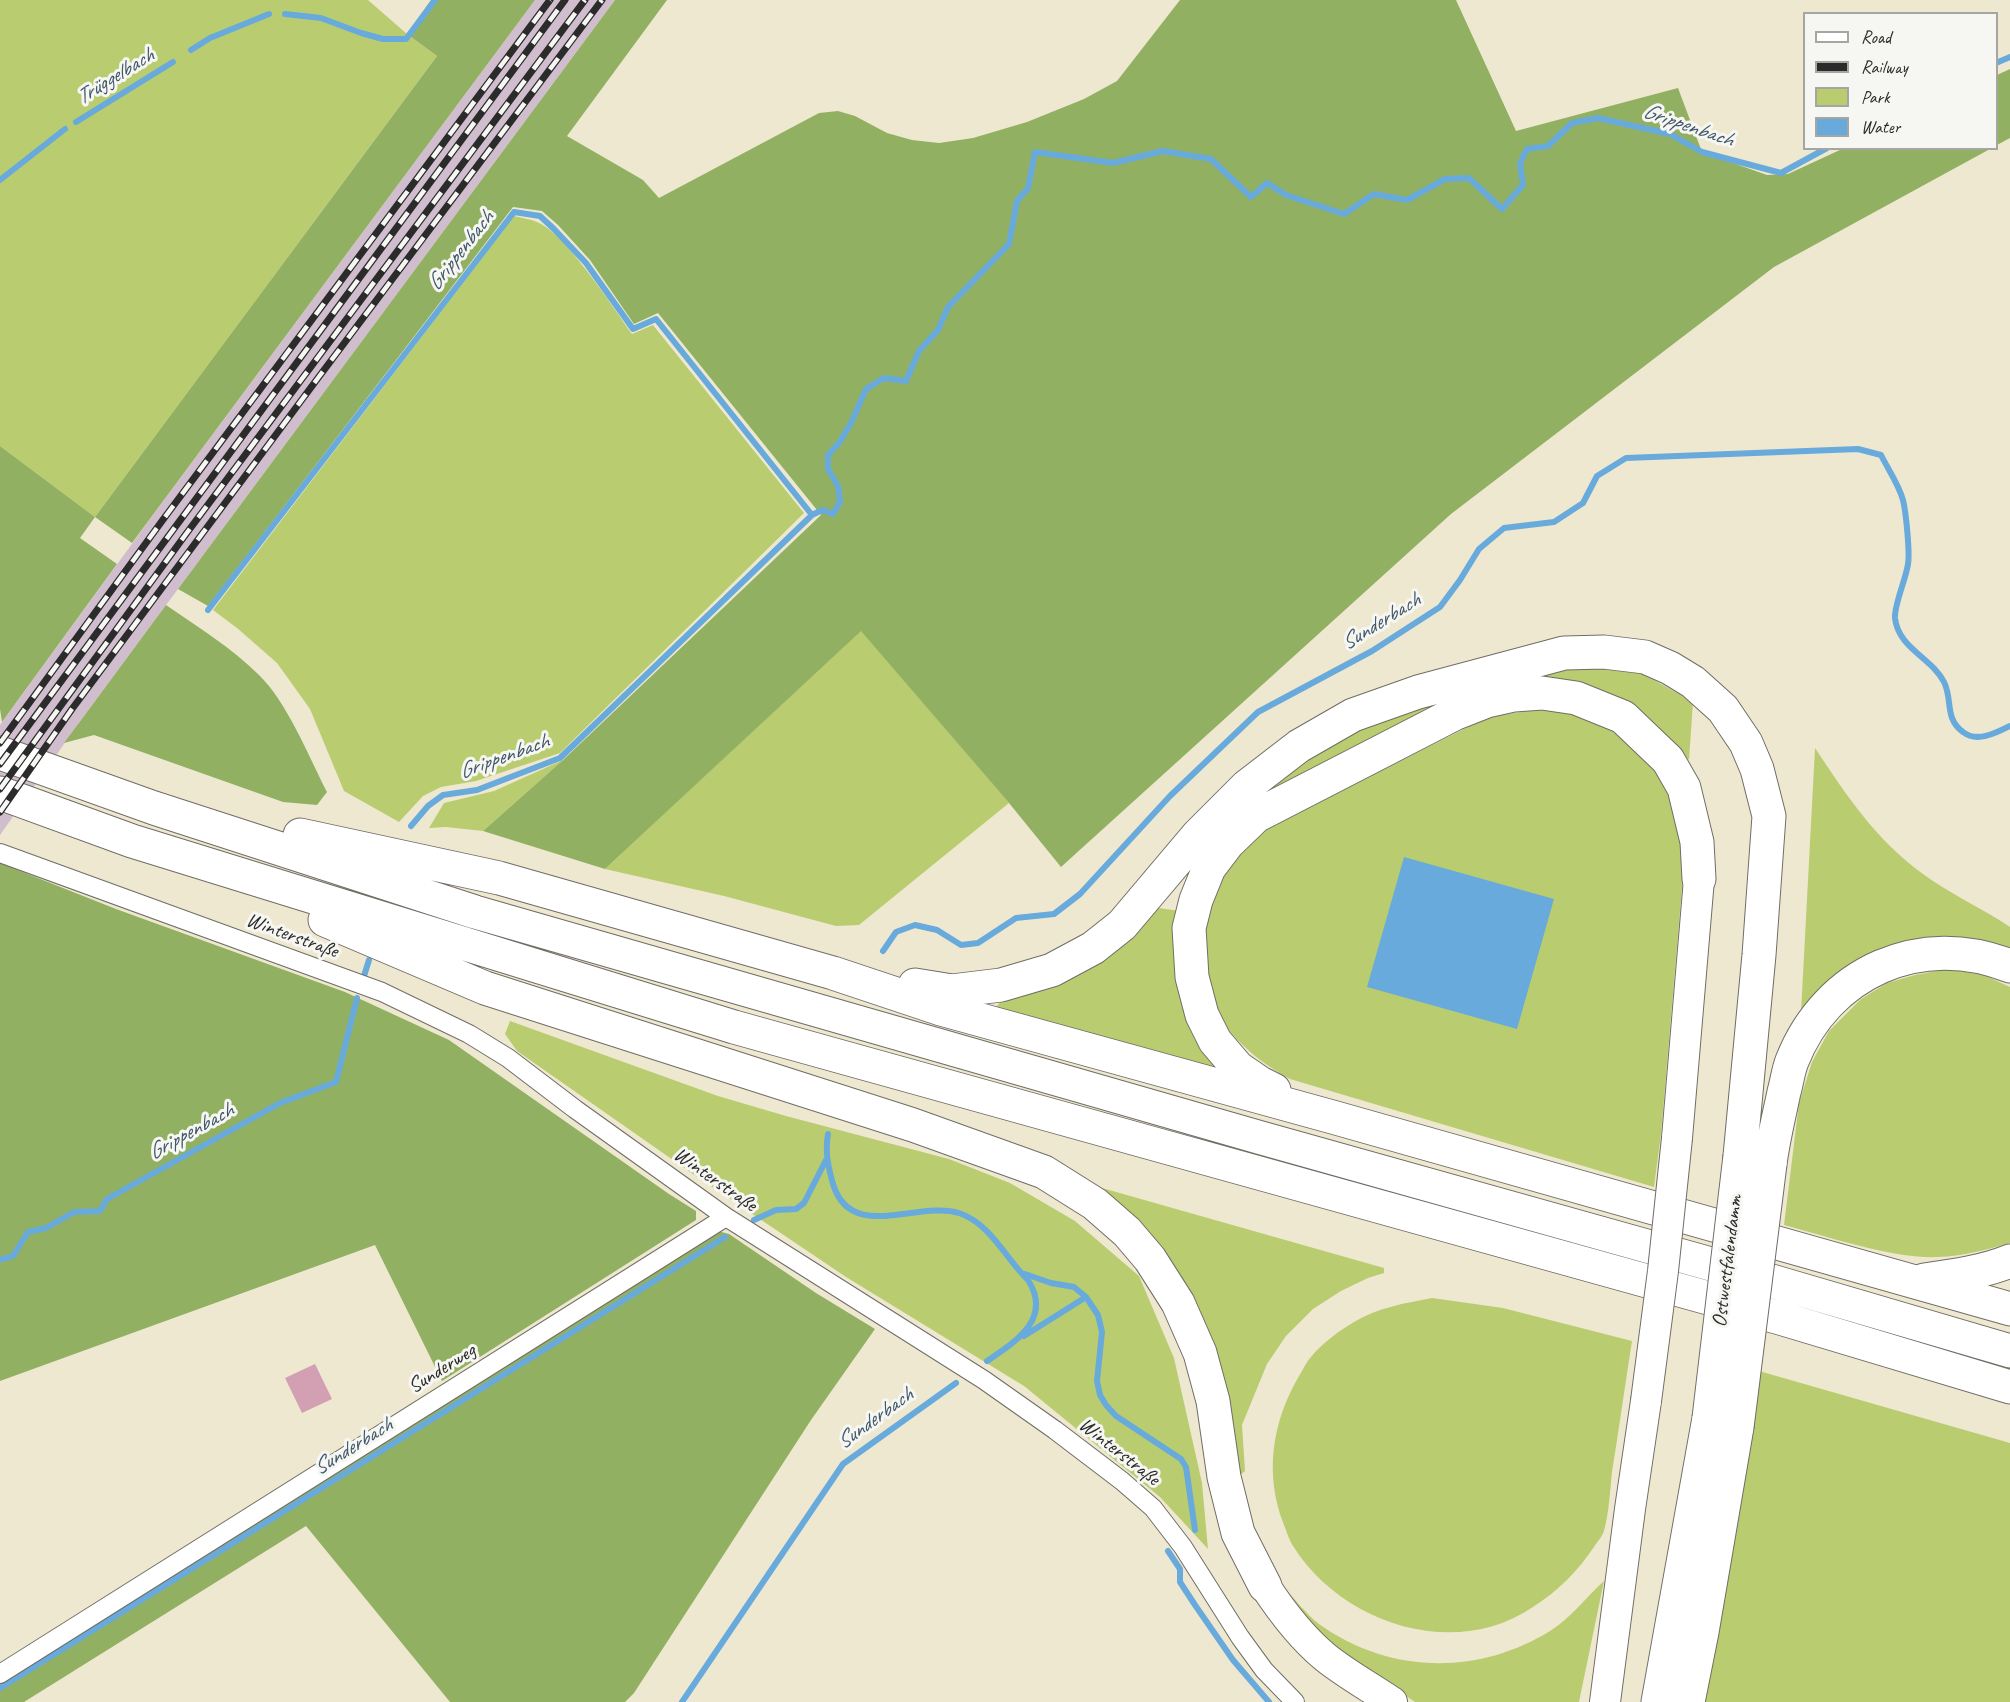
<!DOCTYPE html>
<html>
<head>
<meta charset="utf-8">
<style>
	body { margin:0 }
	#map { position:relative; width:2010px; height:1702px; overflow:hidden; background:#efe8d1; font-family:Caveat,sans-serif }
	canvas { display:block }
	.legend { position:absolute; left:1803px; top:12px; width:195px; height:138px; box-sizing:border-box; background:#f6f6f2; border:2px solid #a5a5a2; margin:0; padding:8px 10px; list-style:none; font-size:18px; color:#2b2b2b }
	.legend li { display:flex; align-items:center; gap:12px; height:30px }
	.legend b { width:30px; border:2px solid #a5a5a2 }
</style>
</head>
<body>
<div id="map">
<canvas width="2010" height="1702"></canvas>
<ul class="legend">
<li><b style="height:8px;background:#fff"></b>Road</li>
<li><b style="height:8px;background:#2b2b2b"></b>Railway</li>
<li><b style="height:16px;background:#b9cd70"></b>Park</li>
<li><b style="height:16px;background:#68aadc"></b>Water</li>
</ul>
</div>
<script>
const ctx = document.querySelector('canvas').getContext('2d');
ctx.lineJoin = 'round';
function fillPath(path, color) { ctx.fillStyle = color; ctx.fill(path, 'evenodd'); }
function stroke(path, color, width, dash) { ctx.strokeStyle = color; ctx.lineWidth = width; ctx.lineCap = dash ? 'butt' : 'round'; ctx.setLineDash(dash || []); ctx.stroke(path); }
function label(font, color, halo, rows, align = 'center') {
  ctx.font = font + ' Caveat,sans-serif'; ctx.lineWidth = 6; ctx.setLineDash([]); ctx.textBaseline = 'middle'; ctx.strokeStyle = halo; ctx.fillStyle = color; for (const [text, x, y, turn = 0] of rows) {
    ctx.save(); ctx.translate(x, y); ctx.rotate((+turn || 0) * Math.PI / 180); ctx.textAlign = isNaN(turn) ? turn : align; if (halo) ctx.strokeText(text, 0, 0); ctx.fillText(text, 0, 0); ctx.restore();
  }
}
const industrial = new Path2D(`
	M 535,0 L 615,0 L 83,717 L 0,835 L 0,725 L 153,515 Z`);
const green = new Path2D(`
	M 0,0 L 368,0 L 407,34 L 437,56 L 95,517 L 0,446 Z
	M 514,216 C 522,218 530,219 537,222 C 565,233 613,307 632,334 L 653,325 L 804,513 L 560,753 L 476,781 L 441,787 L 423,796 L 399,822 L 344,791 L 310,709 L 277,663 L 237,628 L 213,610 Z
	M 861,630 L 1009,803 L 859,925 L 836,926 L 724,896 L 605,869 Z
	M 1603,666 L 1638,671 L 1693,702 L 1689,760 L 1655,725 L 1582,685 L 1267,795 L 1263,790 L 1308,757 L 1359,729 L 1420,706 L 1562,668 Z
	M 1540,709 C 1550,710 1562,710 1572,713 C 1608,721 1650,757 1667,790 C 1678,812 1681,851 1683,876 L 1661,1134 L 1654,1187 L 1290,1079 C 1268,1067 1249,1053 1232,1034 C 1210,1010 1200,962 1203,930 C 1205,913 1213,894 1221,879 C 1231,859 1248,845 1263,830 L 1488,717 Z
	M 1815,748 C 1847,796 1876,840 1923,874 C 1950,894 1982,908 2010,927 L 2010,954 L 1987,946 L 1801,1012 Z
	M 563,760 L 483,831 L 446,827 L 429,828 L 444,803 L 494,791 Z
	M 1159,908 L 1180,911 L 1223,1071 L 995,1008 L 1003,999 L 1129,934 Z
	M 1947,969 L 1984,975 L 2010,987 L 2010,1243 C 1986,1250 1963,1256 1938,1257 C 1893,1259 1829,1237 1784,1225 L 1799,1103 L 1812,1062 L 1829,1031 L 1861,999 L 1887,983 L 1915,975 Z
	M 510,1021 L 718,1096 L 786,1116 L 949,1159 L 1010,1183 L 1075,1221 L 1139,1276 L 1174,1358 L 1202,1483 L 1208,1549 L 1160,1497 L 1024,1386 L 846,1277 L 693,1174 L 517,1051 L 505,1034 Z
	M 1095,1186 L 1384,1268 L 1384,1273 L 1368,1278 L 1341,1291 L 1313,1309 L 1286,1336 L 1267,1364 L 1242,1425 L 1245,1471 L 1236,1479 L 1225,1400 Z
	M 1432,1298 L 1503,1308 L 1632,1341 C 1625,1385 1619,1429 1612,1472 C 1610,1491 1609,1513 1604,1531 C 1602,1537 1597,1542 1594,1547 C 1577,1572 1558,1591 1533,1607 C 1454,1661 1341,1623 1293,1546 C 1289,1540 1287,1532 1284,1525 C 1264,1474 1272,1422 1299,1376 C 1303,1370 1306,1362 1311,1357 C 1322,1343 1339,1331 1354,1322 C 1377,1308 1405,1303 1432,1298 Z
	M 1759,1371 L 2010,1443 L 2010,1702 L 1704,1702 Z
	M 1604,1581 L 1579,1702 L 1415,1702 L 1334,1647 L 1311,1626 L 1284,1588 C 1295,1599 1306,1614 1319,1624 C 1389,1674 1477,1676 1550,1631 C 1571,1618 1586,1597 1604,1581 Z`);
const forest = new Path2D(`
	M 431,0 L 535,0 L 132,543 L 95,517 L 80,538 L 117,564 L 2,722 L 0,709 L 0,446 L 95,517 L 437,56 L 407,34 Z
	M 615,0 L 667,0 L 567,136 L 643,180 L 659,198 L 819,113 L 838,111 L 855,116 L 887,133 L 912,140 L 939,143 L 973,138 L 1027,122 L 1084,99 L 1117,81 L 1180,0 L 1456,0 L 1516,131 L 1678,88 L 1702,152 L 1767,175 L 1788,174 L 1842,149 L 1990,149 L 1774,267 L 1451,514 L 1061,867 L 1009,803 L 861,631 L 605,869 L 483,831 L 563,760 L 821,515 L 658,313 L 634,324 L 590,260 L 558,225 L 542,211 L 513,207 L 208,606 L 178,589 Z
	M 2010,69 L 2010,138 L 1997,145 L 1997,75 Z
	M 166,605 C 198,627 232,648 259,675 C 287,702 309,757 327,792 L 317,805 L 283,802 L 94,735 L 64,743 Z
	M 0,863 L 116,909 L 345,992 L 449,1040 L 669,1194 L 696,1211 L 696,1220 L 442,1381 L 375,1245 L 0,1381 Z
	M 718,1231 L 729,1234 L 816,1293 L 875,1329 L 811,1420 L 634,1693 L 625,1702 L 450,1702 L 306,1526 L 24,1702 L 0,1702 L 0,1684 Z`);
const water = new Path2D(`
	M 1404,857 L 1554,899 L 1517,1029 L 1367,987 Z`);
const stream = new Path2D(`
	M 285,14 L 321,18 L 361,33 L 383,39 L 406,39 L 435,0
	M 191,50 L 210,38 L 269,14
	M 1996,63 L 2010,57
	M 76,122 L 173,62
	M 0,180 L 65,129
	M 208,610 L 514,212 L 540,216 L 554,229 L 586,263 L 633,329 L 656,319 L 812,515
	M 411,826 L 428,806 L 443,795 L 477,790 L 560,758 L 812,515 L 822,510 L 833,514 L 840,502 L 838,486 L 828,469 L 828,455 L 839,443 L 851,423 L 866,389 L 884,378 L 906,381 L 919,351 L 938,330 L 948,307 L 1009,244 L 1017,201 L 1028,188 L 1035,152 L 1113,163 L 1163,151 L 1211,159 L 1251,197 L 1267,183 L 1286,195 L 1344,214 L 1374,194 L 1407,200 L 1445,179 L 1469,178 L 1502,209 L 1523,185 L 1520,163 L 1527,149 L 1548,146 L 1572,123 L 1598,118 L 1670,134 L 1702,152 L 1781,173 L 1827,148
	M 883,951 L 896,932 L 915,925 L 937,930 L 961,945 L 978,943 L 1016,918 L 1054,914 L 1080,894 L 1170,796 L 1258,712 L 1372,651 L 1440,607 L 1460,580 L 1479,549 L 1504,528 L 1554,522 L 1583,503 L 1597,476 L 1626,458 L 1858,449 L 1881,455 C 1888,469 1899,485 1903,500 C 1906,512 1910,553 1908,564 C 1906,579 1894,605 1895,618 C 1898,648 1932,658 1944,682 C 1953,700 1944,718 1963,732 C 1977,743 1996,733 2010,726
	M 364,976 L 369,960
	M 828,1134 C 825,1153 828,1166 833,1184 C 851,1243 918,1200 959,1213 C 990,1223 1006,1259 1028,1280 C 1053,1319 1015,1342 987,1361
	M 754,1220 L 776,1210 L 796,1209 L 804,1203 L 826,1160
	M 0,1260 L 13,1256 L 28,1232 L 46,1228 L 74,1212 L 100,1211 L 107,1199 L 280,1103 L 336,1082 L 357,998
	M 1025,1274 L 1051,1283 L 1074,1287 L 1086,1297 L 1098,1315 L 1102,1332 L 1097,1381 L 1100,1395 L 1106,1405 L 1116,1416 L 1181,1459 L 1186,1467 L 1195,1530
	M 1024,1336 L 1086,1297
	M 1168,1551 L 1180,1569 L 1180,1582 L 1195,1605 L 1233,1660 L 1269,1702
	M 0,1688 L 725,1237
	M 682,1702 L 843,1464 L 956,1383`);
const building = new Path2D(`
	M 315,1364 L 332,1399 L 302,1413 L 285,1378 Z`);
const minor = new Path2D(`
	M 0,853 L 382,992 L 469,1034 L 508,1058 L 575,1109 L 726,1217 L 984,1380 L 1055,1430 L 1122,1481 L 1153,1508 L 1183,1547 L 1240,1637 L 1264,1670 L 1295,1702
	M 0,1674 L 726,1217`);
const trunk = new Path2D(`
	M 1677,1138 L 1699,879
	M 1265,1586 C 1282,1612 1301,1637 1325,1657 C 1346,1674 1370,1687 1392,1702
	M 1605,1702 L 1630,1509 L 1646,1401`);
const motorway = new Path2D(`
	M 0,753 L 154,808 L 475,912 L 1258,1137 L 1775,1282 L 2010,1351
	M 0,793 L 132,841 L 734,1027 L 1780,1318 L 2010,1387
	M 300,835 L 499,878 L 833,973 L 941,1009 L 1336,1118 L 2010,1309
	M 325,920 L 485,988 L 913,1125 L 1044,1172 L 1095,1204 L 1127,1232 L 1150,1259 L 1178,1303 L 1200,1353 L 1213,1401 L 1224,1477 L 1238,1533 L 1265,1586
	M 915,985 L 952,991 L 1001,985 L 1052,970 L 1093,948 L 1122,925 L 1198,835 L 1247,786 L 1299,746 L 1353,715 L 1418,692 L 1564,653 L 1604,652 L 1645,657 L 1670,668 L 1693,682 L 1723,709 L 1746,743 L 1757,769 L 1769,816 L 1759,955 L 1740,1156
	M 1274,1090 L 1260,1083 L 1238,1068 L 1215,1041 L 1202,1015 L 1192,977 L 1189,928 L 1196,900 L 1209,868 L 1228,843 L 1256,816 L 1454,714 L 1487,701 L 1514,695 L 1542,693 L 1576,698 L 1623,717 L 1668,760 L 1684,788 L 1697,842 L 1699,879
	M 1770,1164 C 1773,1140 1779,1116 1784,1092 C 1787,1082 1788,1071 1792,1061 C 1827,972 1921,930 2010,966
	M 1924,1280 C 1953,1276 1983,1272 2010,1261
	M 1658,1702 L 1709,1418
	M 1688,1702 L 1702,1632 L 1737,1427`);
const rail = new Path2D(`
	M 0,743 L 162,521 L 550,0
	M 0,764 L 565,0
	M 0,789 L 186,534 L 585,0
	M 0,812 L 72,709 L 318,378 L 602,0`);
const trunkBridge = new Path2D(`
	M 1646,1401 L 1663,1271 L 1677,1138`);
const motorwayBridge = new Path2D(`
	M 1709,1418 L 1740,1156
	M 1737,1427 L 1770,1164`);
const streetNames = [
	["Winterstraße",292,936,20],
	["Winterstraße",715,1180,35],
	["Ostwestfalendamm",1728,1261,-83],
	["Sunderweg",442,1369,-32],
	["Winterstraße",1119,1452,38]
];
const waterNames = [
	["Trüggelbach",115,77,-32],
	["Grippenbach",1688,126,19],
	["Grippenbach",461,251,-52],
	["Sunderbach",1381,622,-32],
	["Grippenbach",504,757,-20],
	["Grippenbach",191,1132,-29],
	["Sunderbach",875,1419,-36],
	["Sunderbach",353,1447,-32]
];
fillPath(industrial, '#d0bdcd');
fillPath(green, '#b9cd70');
fillPath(forest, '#92b062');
fillPath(water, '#68aadc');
stroke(stream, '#68aadc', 6);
fillPath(building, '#d39fb3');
stroke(minor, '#706d65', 20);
stroke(trunk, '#706d65', 32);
stroke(motorway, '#706d65', 35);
stroke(minor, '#fff', 18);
stroke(trunk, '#fff', 30);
stroke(motorway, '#fff', 33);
stroke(rail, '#2b2b2b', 7);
stroke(rail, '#f6f6f2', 4.5, [14]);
stroke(trunkBridge, '#706d65', 32, []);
stroke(motorwayBridge, '#706d65', 35, []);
stroke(trunkBridge, '#fff', 30);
stroke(motorwayBridge, '#fff', 33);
label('21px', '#2b2b2b', '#f6f6f2', streetNames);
label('italic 22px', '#405769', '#f6f6f2', waterNames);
</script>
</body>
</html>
